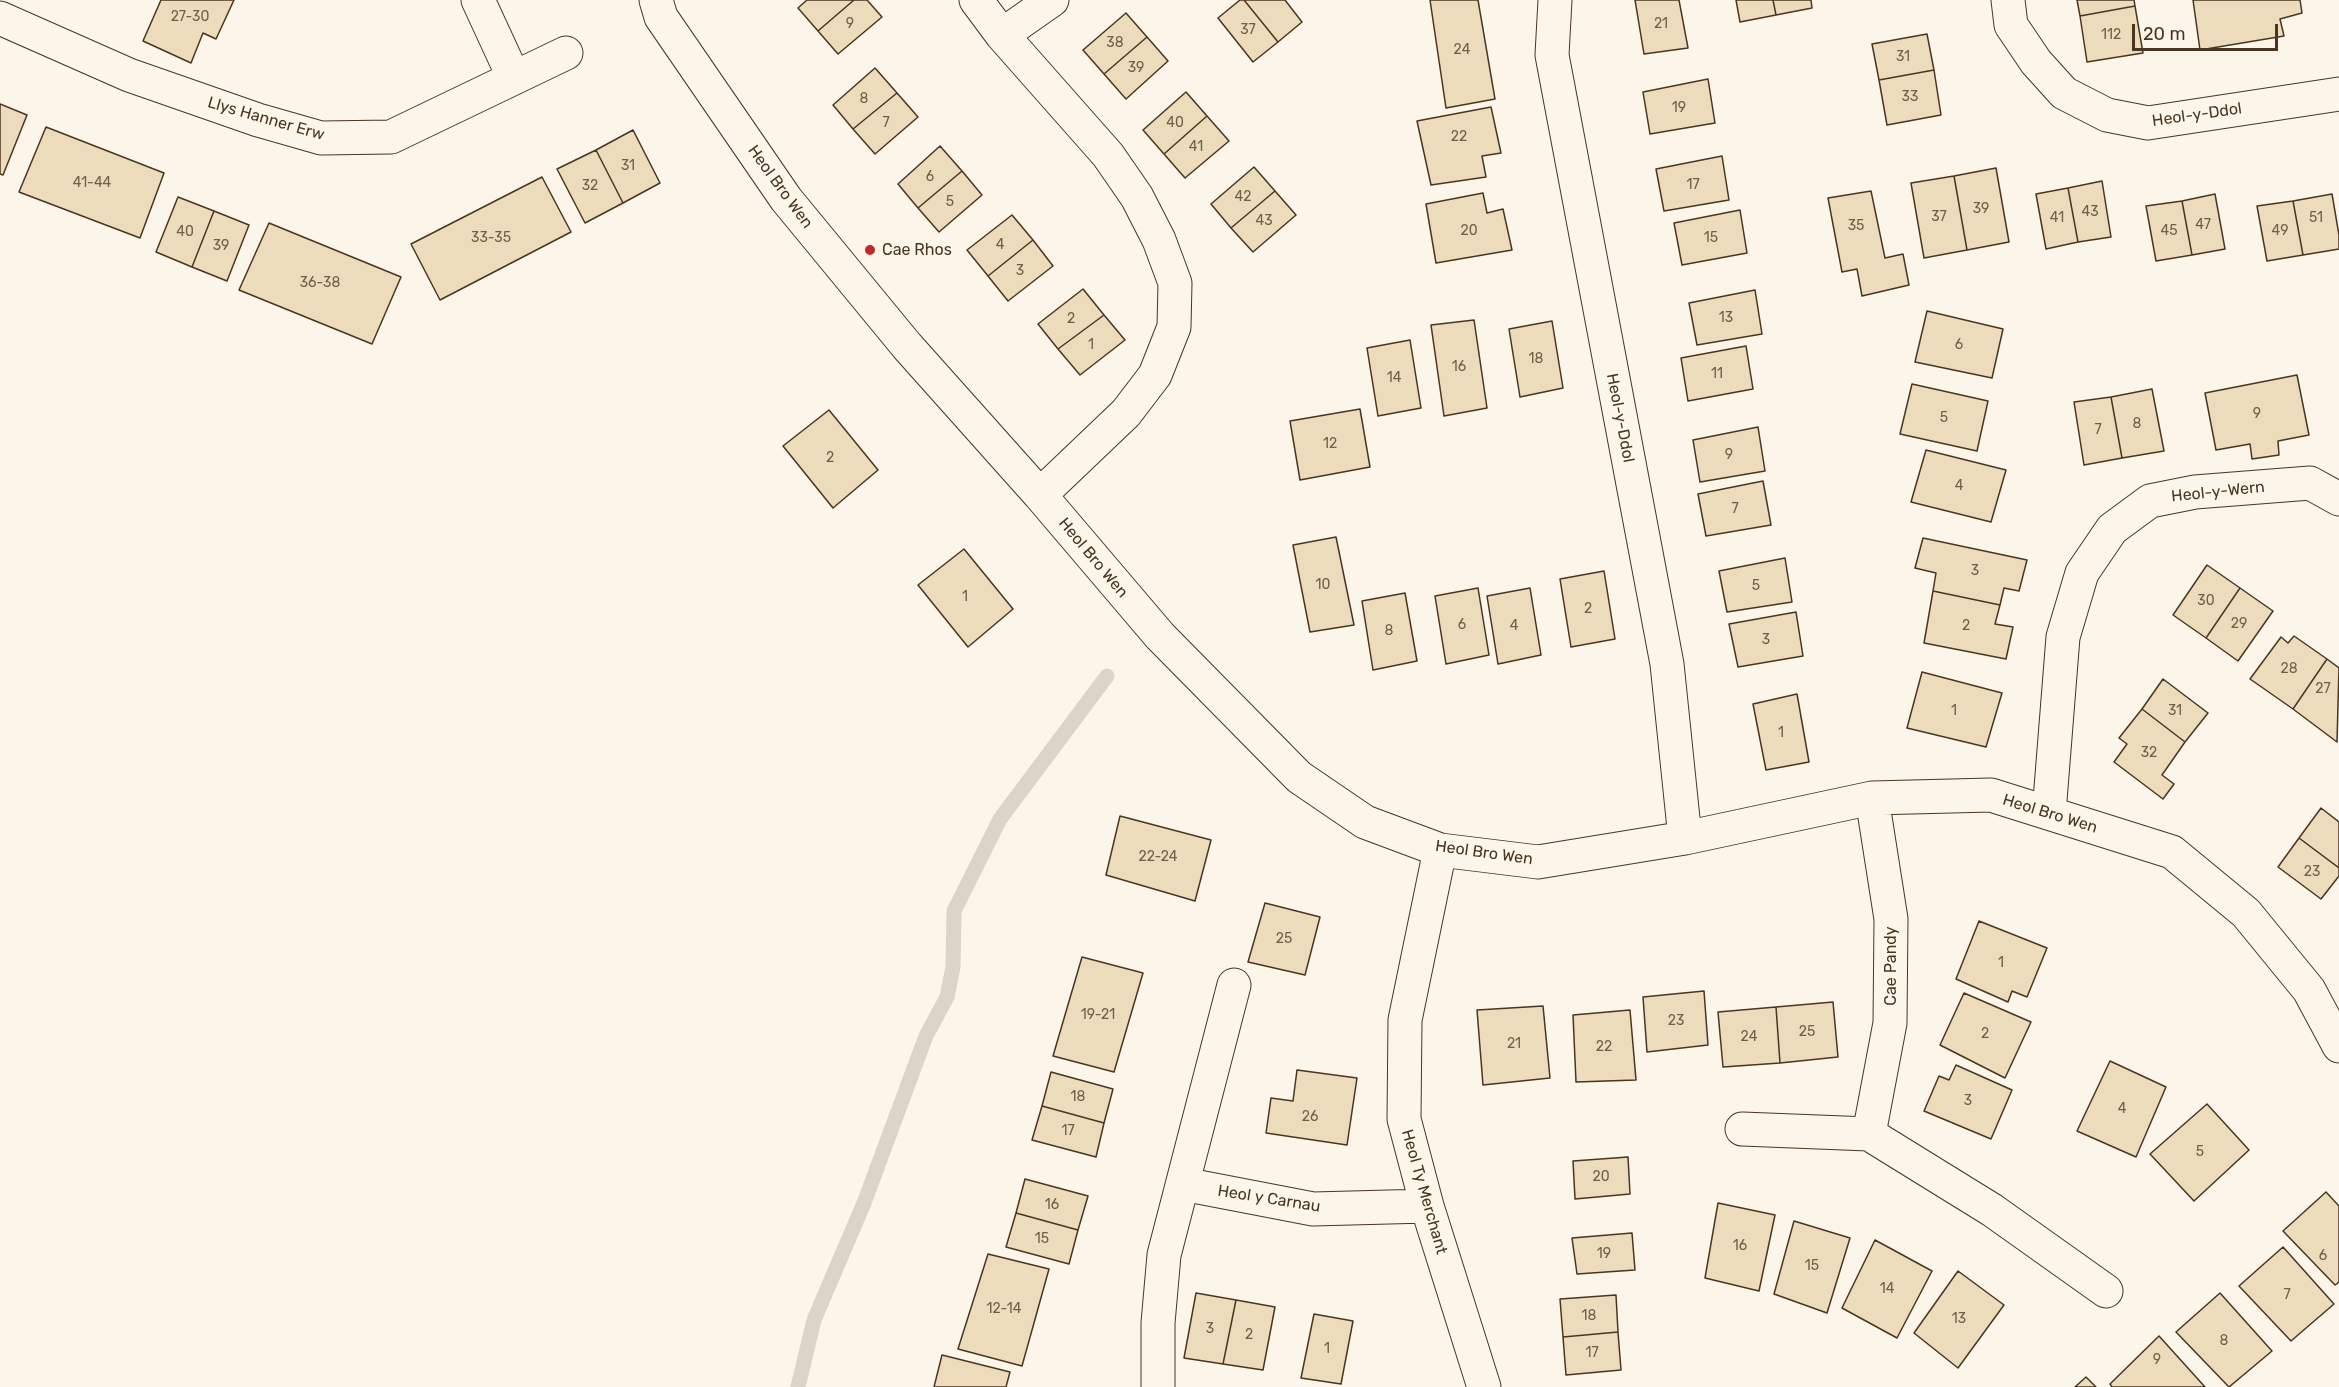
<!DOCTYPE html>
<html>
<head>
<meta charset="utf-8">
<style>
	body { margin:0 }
	#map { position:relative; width:2339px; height:1387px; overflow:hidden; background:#fbf6e9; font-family:Rubik,sans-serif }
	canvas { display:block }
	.scale { position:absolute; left:2132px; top:24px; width:146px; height:27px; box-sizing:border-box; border:3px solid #4a3520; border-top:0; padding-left:8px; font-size:18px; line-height:21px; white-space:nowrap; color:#4a3520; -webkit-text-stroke:4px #fbf6e9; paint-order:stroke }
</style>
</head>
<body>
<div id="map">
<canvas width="2339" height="1387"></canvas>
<div class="scale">20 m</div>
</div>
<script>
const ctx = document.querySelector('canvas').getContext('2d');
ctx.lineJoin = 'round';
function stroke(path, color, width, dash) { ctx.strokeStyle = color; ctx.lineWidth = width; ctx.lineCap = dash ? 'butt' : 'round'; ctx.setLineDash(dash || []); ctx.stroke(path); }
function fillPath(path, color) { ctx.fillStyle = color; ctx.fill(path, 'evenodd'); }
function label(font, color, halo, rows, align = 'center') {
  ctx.font = font + ' Rubik,sans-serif'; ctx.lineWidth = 4.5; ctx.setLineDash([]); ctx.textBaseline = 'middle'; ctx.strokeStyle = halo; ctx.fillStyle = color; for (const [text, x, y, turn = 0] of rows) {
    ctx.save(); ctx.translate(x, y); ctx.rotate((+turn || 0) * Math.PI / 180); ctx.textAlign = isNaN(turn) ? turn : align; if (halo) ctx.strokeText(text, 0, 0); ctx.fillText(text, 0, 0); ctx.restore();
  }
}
const stream = new Path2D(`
	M 798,1387 L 814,1320 L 864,1203 L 926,1036 L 947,997 L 953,967 L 954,911 L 1000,819 L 1107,676`);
const building = new Path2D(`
	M 161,0 L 234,0 L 216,39 L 203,33 L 191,63 L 143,41 Z
	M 807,0 L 854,0 L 818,31 L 798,8 Z
	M 854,0 L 867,0 L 882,17 L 838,54 L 818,31 Z
	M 1240,0 L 1244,0 L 1278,42 L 1253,62 L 1218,18 Z
	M 1244,0 L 1285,0 L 1302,22 L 1278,42 Z
	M 1430,0 L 1478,0 L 1495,99 L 1446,108 Z
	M 1635,0 L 1679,0 L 1688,48 L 1644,54 Z
	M 1736,0 L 1773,0 L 1776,15 L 1740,22 Z
	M 1773,0 L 1811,0 L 1812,8 L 1776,15 Z
	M 2077,0 L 2134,0 L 2135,6 L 2080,16 Z
	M 2193,0 L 2300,0 L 2302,13 L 2280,19 L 2284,36 L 2200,50 Z
	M 2135,6 L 2143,53 L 2087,62 L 2080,16 Z
	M 1126,13 L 1147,37 L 1104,74 L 1083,50 Z
	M 1927,34 L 1934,70 L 1879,80 L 1872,44 Z
	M 1147,37 L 1168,61 L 1126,99 L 1104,74 Z
	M 875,68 L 897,93 L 853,129 L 833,105 Z
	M 1934,70 L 1941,115 L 1887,125 L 1879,80 Z
	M 1708,79 L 1715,123 L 1650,134 L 1643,92 Z
	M 1186,92 L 1207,116 L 1164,154 L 1143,130 Z
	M 897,93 L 918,117 L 875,154 L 853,129 Z
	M 0,104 L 27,115 L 3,175 L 0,174 Z
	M 1491,107 L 1501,153 L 1482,156 L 1486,177 L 1431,185 L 1417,121 Z
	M 1207,116 L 1229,141 L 1185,178 L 1164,154 Z
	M 46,127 L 164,173 L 140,238 L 19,192 Z
	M 633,130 L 660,183 L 623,203 L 596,150 Z
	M 940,146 L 962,171 L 918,208 L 898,184 Z
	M 596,150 L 623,203 L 585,223 L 557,169 Z
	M 1722,156 L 1729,200 L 1664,211 L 1656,169 Z
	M 1254,167 L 1275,191 L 1231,228 L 1211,204 Z
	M 1996,168 L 2009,242 L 1967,250 L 1954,176 Z
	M 962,171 L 982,195 L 939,232 L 918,208 Z
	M 1954,176 L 1967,250 L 1924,258 L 1911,183 Z
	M 542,177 L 571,232 L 440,300 L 411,244 Z
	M 2102,181 L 2111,237 L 2078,242 L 2068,188 Z
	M 2068,188 L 2078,242 L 2046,249 L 2036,194 Z
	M 1275,191 L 1296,215 L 1253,252 L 1231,228 Z
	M 1871,191 L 1885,258 L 1903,254 L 1909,285 L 1862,296 L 1857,269 L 1842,272 L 1828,198 Z
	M 1483,193 L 1487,213 L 1503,209 L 1512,250 L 1436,263 L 1426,204 Z
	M 2215,194 L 2225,249 L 2192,255 L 2182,201 Z
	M 2332,194 L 2339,235 L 2339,249 L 2303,255 L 2293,201 Z
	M 178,197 L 214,211 L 192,267 L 156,252 Z
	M 2182,201 L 2192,255 L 2156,261 L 2146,206 Z
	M 2293,201 L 2303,255 L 2267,261 L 2257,206 Z
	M 1740,210 L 1747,253 L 1682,265 L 1674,223 Z
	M 214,211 L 249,225 L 227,281 L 192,267 Z
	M 1012,215 L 1033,240 L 988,276 L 967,250 Z
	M 269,223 L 401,277 L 372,344 L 239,290 Z
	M 1033,240 L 1053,266 L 1008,301 L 988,276 Z
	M 1083,289 L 1104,315 L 1058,349 L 1038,324 Z
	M 1755,290 L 1762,334 L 1697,345 L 1689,303 Z
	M 1927,311 L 2003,329 L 1992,378 L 1915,362 Z
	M 1104,315 L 1125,340 L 1080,375 L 1058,349 Z
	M 1474,320 L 1487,408 L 1444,416 L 1431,325 Z
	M 1552,321 L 1563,388 L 1520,397 L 1509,329 Z
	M 1410,340 L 1421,408 L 1378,416 L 1367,348 Z
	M 1746,346 L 1753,389 L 1688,401 L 1681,358 Z
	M 2297,375 L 2309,435 L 2278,441 L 2279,455 L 2252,459 L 2250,444 L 2216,450 L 2205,393 Z
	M 1912,384 L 1988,401 L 1977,451 L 1900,434 Z
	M 2152,389 L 2164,451 L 2122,458 L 2111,397 Z
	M 2111,397 L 2122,458 L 2084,465 L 2074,402 Z
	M 1360,409 L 1370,467 L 1300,480 L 1290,421 Z
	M 829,410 L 878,470 L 833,508 L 783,446 Z
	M 1758,427 L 1765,471 L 1700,482 L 1693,440 Z
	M 1926,450 L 2006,470 L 1991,522 L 1911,502 Z
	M 1763,481 L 1771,525 L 1706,536 L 1698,494 Z
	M 1336,537 L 1354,625 L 1310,632 L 1293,545 Z
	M 1923,538 L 2027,560 L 2019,591 L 2004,588 L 2000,605 L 1933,591 L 1936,573 L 1915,568 Z
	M 964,549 L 1013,609 L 968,647 L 918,585 Z
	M 1785,558 L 1792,602 L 1727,612 L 1719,571 Z
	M 2207,565 L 2240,588 L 2206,638 L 2173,615 Z
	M 1604,571 L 1615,639 L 1571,647 L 1560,579 Z
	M 1478,588 L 1489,655 L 1446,664 L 1435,596 Z
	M 1530,588 L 1541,655 L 1498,664 L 1487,596 Z
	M 2240,588 L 2273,611 L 2238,661 L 2206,638 Z
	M 1933,591 L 2000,605 L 1995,624 L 2013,627 L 2006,659 L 1924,643 Z
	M 1405,593 L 1417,661 L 1373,670 L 1362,601 Z
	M 1796,612 L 1803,656 L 1738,667 L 1729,624 Z
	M 2294,636 L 2327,659 L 2293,709 L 2250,679 L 2281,637 L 2288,643 Z
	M 2327,659 L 2339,668 L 2337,742 L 2293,709 Z
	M 1922,672 L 2002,693 L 1986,747 L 1907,728 Z
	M 2163,679 L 2208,713 L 2185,742 L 2142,709 Z
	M 1797,694 L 1809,762 L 1766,770 L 1753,704 Z
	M 2142,709 L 2185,742 L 2162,775 L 2174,784 L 2163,799 L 2114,762 L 2127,744 L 2119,738 Z
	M 2321,808 L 2339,822 L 2339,868 L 2299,838 Z
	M 1120,816 L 1211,840 L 1195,901 L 1106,875 Z
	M 2299,838 L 2339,868 L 2339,876 L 2321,899 L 2278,867 Z
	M 1265,903 L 1320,917 L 1305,975 L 1248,962 Z
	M 1979,921 L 2047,948 L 2027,997 L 2012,991 L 2008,1002 L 1956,979 Z
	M 1082,957 L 1143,973 L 1114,1072 L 1053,1056 Z
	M 1704,991 L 1708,1045 L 1647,1052 L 1643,997 Z
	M 1964,993 L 2031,1022 L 2005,1078 L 1940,1045 Z
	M 1833,1002 L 1838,1057 L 1780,1063 L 1776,1007 Z
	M 1543,1006 L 1550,1078 L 1483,1085 L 1477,1010 Z
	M 1776,1007 L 1780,1063 L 1723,1067 L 1718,1012 Z
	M 1630,1010 L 1636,1080 L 1576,1082 L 1573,1015 Z
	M 2110,1061 L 2166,1087 L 2136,1157 L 2077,1131 Z
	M 1956,1065 L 2012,1090 L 1991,1139 L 1924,1111 L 1939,1076 L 1949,1080 Z
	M 1297,1070 L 1357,1078 L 1347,1145 L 1266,1133 L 1271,1098 L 1293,1101 Z
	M 1051,1072 L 1113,1089 L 1104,1123 L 1042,1106 Z
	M 2207,1104 L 2249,1150 L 2194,1201 L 2150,1154 Z
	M 1042,1106 L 1104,1123 L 1096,1157 L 1032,1140 Z
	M 1628,1157 L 1630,1194 L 1575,1199 L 1573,1161 Z
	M 1025,1179 L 1088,1196 L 1078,1230 L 1016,1213 Z
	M 2326,1192 L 2339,1206 L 2339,1282 L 2335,1285 L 2283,1231 Z
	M 1718,1203 L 1775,1215 L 1759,1291 L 1705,1278 Z
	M 1016,1213 L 1078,1230 L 1069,1264 L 1006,1247 Z
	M 1794,1221 L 1850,1238 L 1827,1313 L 1774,1294 Z
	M 1632,1233 L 1635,1270 L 1577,1274 L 1572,1238 Z
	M 1875,1240 L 1932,1271 L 1897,1338 L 1842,1308 Z
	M 2283,1247 L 2334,1304 L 2291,1341 L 2239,1286 Z
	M 988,1254 L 1049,1269 L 1022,1366 L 958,1349 Z
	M 1958,1271 L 2004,1305 L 1958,1368 L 1914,1333 Z
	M 1196,1293 L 1236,1300 L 1223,1364 L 1184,1358 Z
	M 2220,1293 L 2272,1351 L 2229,1387 L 2176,1332 Z
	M 1616,1295 L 1618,1332 L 1563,1337 L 1560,1299 Z
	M 1236,1300 L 1275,1307 L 1263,1370 L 1223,1364 Z
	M 1314,1314 L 1353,1321 L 1341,1384 L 1301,1378 Z
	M 1618,1332 L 1621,1370 L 1566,1375 L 1563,1337 Z
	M 2159,1336 L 2205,1387 L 2112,1387 L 2110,1384 Z
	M 942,1355 L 1010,1372 L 1006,1387 L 934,1387 Z
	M 2086,1377 L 2096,1387 L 2075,1387 Z`);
const street = new Path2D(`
	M 478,0 L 514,78
	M 656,0 L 661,17 L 786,199 L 907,346 L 1040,495 L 1160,636 L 1299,777 L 1365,822 L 1440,850 L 1538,862 L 1685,838 L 1872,798 L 1991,795 L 2172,852 L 2246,913 L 2309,990 L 2339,1046
	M 976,0 L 1002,35 L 1108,155 L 1137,197 L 1159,240 L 1175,283 L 1174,327 L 1155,375 L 1126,413 L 1040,495
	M 1555,0 L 1552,55 L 1667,664 L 1685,838
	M 2008,0 L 2011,25 L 2036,62 L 2064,93 L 2107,115 L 2148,123 L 2339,94
	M 0,18 L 129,75 L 258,120 L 321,138 L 391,137 L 566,53
	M 1002,35 L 1052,0
	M 2049,813 L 2063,637 L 2082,573 L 2112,529 L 2150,501 L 2195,492 L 2310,483 L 2339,499
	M 1440,850 L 1405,1020 L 1404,1119 L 1427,1206 L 1484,1387
	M 1742,1129 L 1869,1134 L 1992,1210 L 2106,1291
	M 1869,1134 L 1890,1023 L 1891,919 L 1872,798
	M 1183,1184 L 1313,1209 L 1427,1206
	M 1158,1387 L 1158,1323 L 1164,1255 L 1234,985`);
const markers = [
	[870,250,6,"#c62828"]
];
const numberNames = [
	["27-30",190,17],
	["9",850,24],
	["21",1661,24],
	["37",1248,30],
	["112",2111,35],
	["38",1115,43],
	["24",1462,50],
	["31",1903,57],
	["39",1136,68],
	["33",1910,97],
	["8",864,99],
	["19",1679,108],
	["7",886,123],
	["40",1175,123],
	["22",1459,137],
	["41",1196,147],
	["31",628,166],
	["6",930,177],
	["41-44",92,183],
	["17",1693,185],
	["32",590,186],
	["42",1243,197],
	["5",950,202],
	["39",1981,209],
	["43",2090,212],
	["37",1939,217],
	["41",2057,218],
	["51",2316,218],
	["43",1264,221],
	["47",2203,225],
	["35",1856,226],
	["20",1469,231],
	["45",2169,231],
	["49",2280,231],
	["40",185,232],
	["33-35",491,238],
	["15",1711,238],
	["4",1000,245],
	["39",221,246],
	["3",1020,271],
	["36-38",320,283],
	["13",1726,318],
	["2",1071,319],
	["1",1091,345],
	["6",1959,345],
	["18",1536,359],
	["16",1459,367],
	["11",1717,374],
	["14",1394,378],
	["9",2257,414],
	["5",1944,418],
	["8",2137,424],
	["7",2098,430],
	["12",1330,444],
	["9",1729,455],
	["2",830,458],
	["4",1959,486],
	["7",1735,509],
	["3",1975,571],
	["10",1323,585],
	["5",1756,586],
	["1",965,597],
	["30",2206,601],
	["2",1588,609],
	["29",2239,624],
	["6",1462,625],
	["4",1514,626],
	["2",1966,626],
	["8",1389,631],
	["3",1766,640],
	["28",2289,669],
	["27",2323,689],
	["1",1954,711],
	["31",2175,711],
	["1",1781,733],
	["32",2149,753],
	["22-24",1158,857],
	["23",2312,872],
	["25",1284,939],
	["1",2001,963],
	["19-21",1098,1015],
	["23",1676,1021],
	["25",1807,1032],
	["2",1985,1034],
	["24",1749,1037],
	["21",1514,1044],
	["22",1604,1047],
	["18",1078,1097],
	["3",1968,1101],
	["4",2122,1109],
	["26",1310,1117],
	["17",1068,1131],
	["5",2200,1152],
	["20",1601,1177],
	["16",1052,1205],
	["15",1042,1239],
	["16",1740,1246],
	["19",1604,1254],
	["6",2323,1256],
	["15",1812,1266],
	["14",1887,1289],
	["7",2287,1295],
	["12-14",1004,1309],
	["18",1589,1316],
	["13",1959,1319],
	["3",1210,1329],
	["2",1249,1335],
	["8",2224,1341],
	["1",1327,1349],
	["17",1592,1353],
	["9",2157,1360]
];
const streetNames = [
	["Heol-y-Ddol",2197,115,-8],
	["Llys Hanner Erw",266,119,16],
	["Heol Bro Wen",780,187,54],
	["Heol-y-Ddol",1620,418,79],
	["Heol-y-Wern",2218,492,-6],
	["Heol Bro Wen",1093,558,50],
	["Heol Bro Wen",2050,814,17],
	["Heol Bro Wen",1484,853,8],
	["Cae Pandy",1891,966,-90],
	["Heol Ty Merchant",1424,1192,74],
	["Heol y Carnau",1269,1199,9]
];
const poiNames = [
	["Cae Rhos",882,250]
];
stroke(stream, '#dcd4c6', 15);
fillPath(building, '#ecdcbc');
stroke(building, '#4a3520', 1.5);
stroke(street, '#4a3520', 35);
stroke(street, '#fbf6e9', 33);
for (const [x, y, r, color] of markers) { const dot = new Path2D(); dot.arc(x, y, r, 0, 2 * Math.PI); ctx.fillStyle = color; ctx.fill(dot); stroke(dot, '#fbf6e9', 2); }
label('14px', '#725f47', null, numberNames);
label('16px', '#4a3520', '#fbf6e9', streetNames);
label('16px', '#4a3520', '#fbf6e9', poiNames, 'left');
</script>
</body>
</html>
